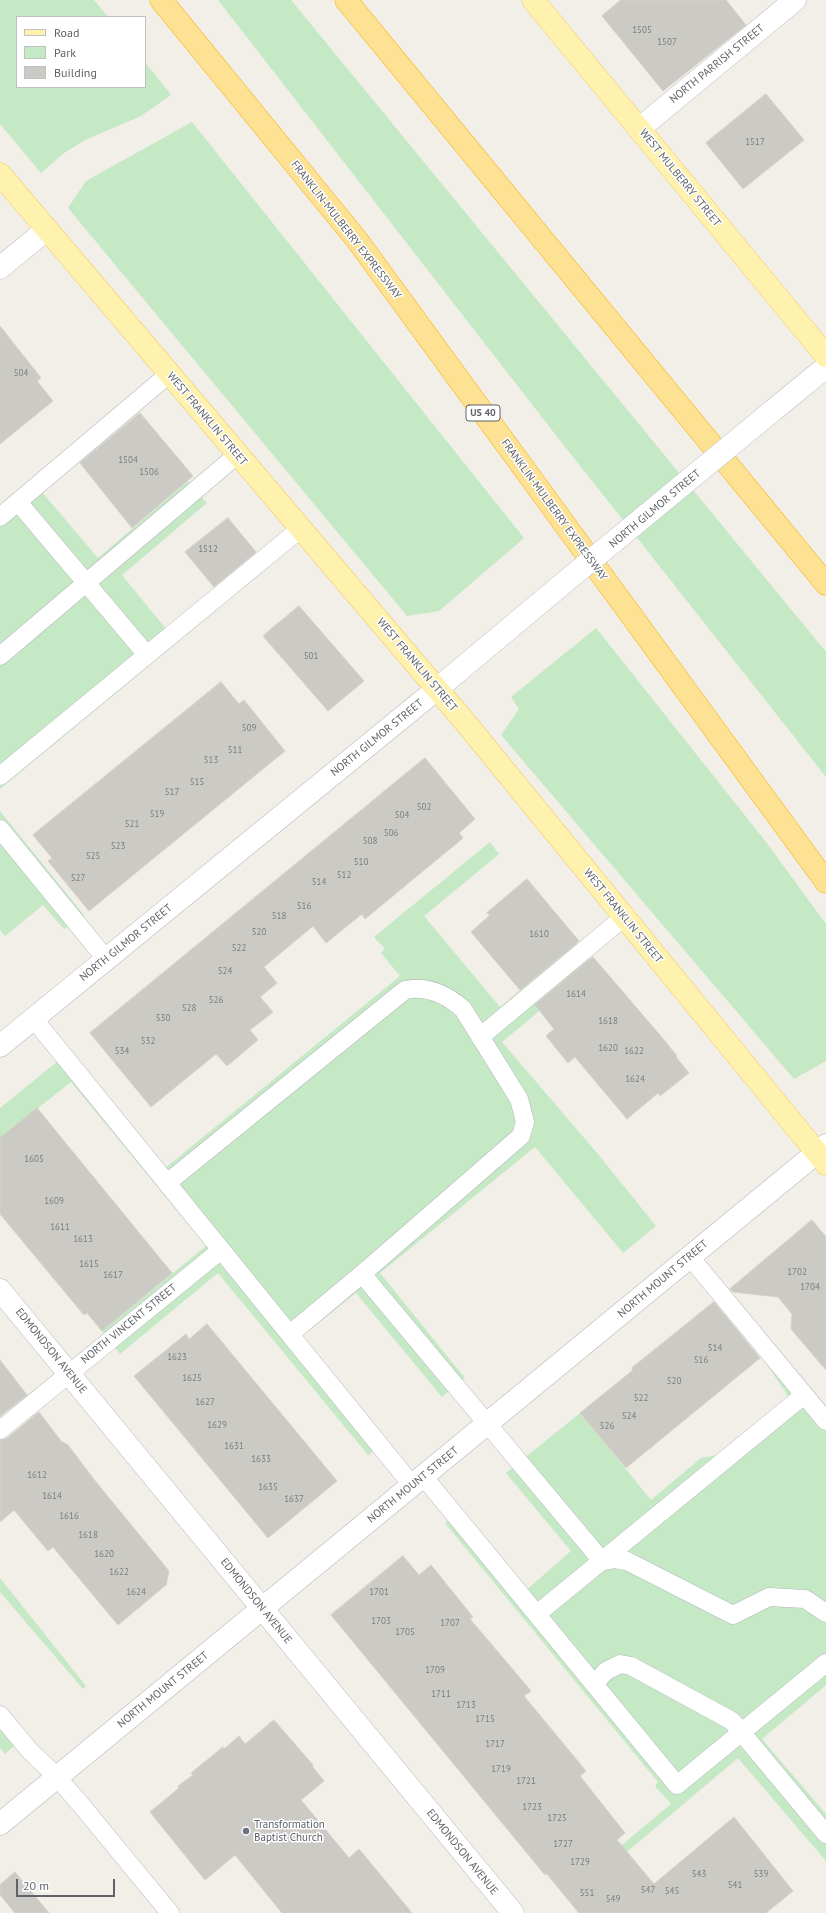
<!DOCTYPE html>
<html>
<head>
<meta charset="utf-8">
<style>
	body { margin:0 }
	#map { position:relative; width:826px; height:1913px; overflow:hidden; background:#f1efe8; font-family:"PT Sans",sans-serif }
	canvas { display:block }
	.legend { position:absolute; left:16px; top:16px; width:130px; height:72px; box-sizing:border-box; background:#fff; border:1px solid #bfc1c3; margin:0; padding:5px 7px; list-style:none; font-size:12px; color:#5f6368 }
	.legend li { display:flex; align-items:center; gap:8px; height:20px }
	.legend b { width:20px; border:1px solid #bfc1c3 }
	.scale { position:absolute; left:16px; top:1879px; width:99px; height:18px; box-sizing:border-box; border:2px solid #5f6368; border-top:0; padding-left:5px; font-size:12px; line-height:14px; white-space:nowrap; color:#5f6368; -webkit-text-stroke:3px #fff; paint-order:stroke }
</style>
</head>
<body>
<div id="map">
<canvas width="826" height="1913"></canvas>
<ul class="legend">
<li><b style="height:5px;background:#fff2af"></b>Road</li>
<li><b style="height:11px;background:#c5e8c5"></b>Park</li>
<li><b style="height:11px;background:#cccac5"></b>Building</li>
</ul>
<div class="scale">20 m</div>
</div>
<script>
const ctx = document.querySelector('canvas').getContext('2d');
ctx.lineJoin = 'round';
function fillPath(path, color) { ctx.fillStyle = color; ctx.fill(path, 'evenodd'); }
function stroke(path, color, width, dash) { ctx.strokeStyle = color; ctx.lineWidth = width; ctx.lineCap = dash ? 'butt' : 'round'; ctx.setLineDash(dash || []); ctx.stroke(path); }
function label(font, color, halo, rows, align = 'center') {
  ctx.font = font + ' "PT Sans",sans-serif'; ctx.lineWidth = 3; ctx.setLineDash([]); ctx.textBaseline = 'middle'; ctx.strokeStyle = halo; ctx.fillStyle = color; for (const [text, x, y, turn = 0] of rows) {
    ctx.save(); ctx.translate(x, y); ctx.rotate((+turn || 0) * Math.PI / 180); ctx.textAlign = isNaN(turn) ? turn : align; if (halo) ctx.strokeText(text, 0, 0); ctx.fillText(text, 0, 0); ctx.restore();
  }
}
const green = new Path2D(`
	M 0,0 L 94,0 L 108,17 L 17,17 L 17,87 L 145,87 L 145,62 L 171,95 L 141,116 L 85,140 L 64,153 L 41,173 L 0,124 Z
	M 218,0 L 291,0 L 826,652 L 826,777 L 555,434 Z
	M 192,122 L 524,538 L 439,611 L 407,616 L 68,208 L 86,181 Z
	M 188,481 L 207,503 L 122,575 L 167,630 L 255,560 L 265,570 L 0,789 L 0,505 L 41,491 L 98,558 Z
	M 596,628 L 766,842 L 826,924 L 826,1061 L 794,1079 L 501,735 L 519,709 L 511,697 Z
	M 0,811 L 84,915 L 64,929 L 43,905 L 5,936 L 0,930 Z
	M 490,842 L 499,854 L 424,916 L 500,1007 L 576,943 L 594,965 L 502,1042 L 597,1153 L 656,1226 L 623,1253 L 535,1147 L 380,1273 L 465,1378 L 442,1397 L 356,1293 L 296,1341 L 382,1445 L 368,1455 L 218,1273 L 120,1354 L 102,1331 L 206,1246 L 71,1082 L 0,1138 L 0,1108 L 68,1053 L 164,1169 L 400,976 L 381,953 L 385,949 L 374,937 Z
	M 762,1357 L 826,1418 L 826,1685 L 762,1739 L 826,1814 L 826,1861 L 738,1758 L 603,1872 L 564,1893 L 671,1804 L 655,1786 L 658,1782 L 445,1523 L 458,1513 L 524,1592 L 571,1551 L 506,1473 L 580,1413 L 651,1500 L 701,1458 L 717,1455 L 788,1396 Z
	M 0,1578 L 86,1686 L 83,1689 L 0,1592 Z
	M 0,1707 L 24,1737 L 5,1754 L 0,1748 Z`);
const building = new Path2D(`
	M 621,0 L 726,0 L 746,25 L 663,91 L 602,16 Z
	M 766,94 L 804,140 L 743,189 L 706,143 Z
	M 0,326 L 41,378 L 37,381 L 53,401 L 0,444 Z
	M 140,413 L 193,476 L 132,528 L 80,463 Z
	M 228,518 L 256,552 L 214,587 L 185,552 Z
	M 299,606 L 364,681 L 328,711 L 263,636 Z
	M 221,682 L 239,704 L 244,700 L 285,751 L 89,911 L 48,861 L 52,858 L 33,835 Z
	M 425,758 L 475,819 L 459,833 L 463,838 L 365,919 L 362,914 L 326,943 L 313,926 L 264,967 L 277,983 L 260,997 L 273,1012 L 250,1030 L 258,1040 L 227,1066 L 216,1054 L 151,1107 L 90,1033 Z
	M 527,879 L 579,941 L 520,990 L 471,932 L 490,915 L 487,913 Z
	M 593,957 L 665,1041 L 677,1056 L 676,1057 L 689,1073 L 660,1096 L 658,1093 L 627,1119 L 575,1057 L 568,1063 L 546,1036 L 554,1029 L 535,1005 Z
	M 37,1108 L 172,1273 L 102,1331 L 87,1313 L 84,1315 L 0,1214 L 0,1138 Z
	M 812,1220 L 826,1237 L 826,1370 L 791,1329 L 792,1314 L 778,1297 L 733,1292 L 730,1289 Z
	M 714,1302 L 760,1358 L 626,1468 L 580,1413 L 633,1370 L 632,1368 Z
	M 207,1324 L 337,1481 L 268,1538 L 134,1376 L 186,1334 L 189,1339 Z
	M 0,1360 L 27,1395 L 0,1416 Z
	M 39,1412 L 61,1441 L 68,1445 L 96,1482 L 169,1571 L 166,1585 L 118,1625 L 53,1547 L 48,1551 L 14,1510 L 0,1522 L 0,1440 L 7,1438 Z
	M 403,1556 L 419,1575 L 431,1565 L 473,1617 L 470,1619 L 531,1691 L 524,1696 L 586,1771 L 580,1776 L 625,1833 L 617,1840 L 654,1884 L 734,1817 L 793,1891 L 766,1913 L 579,1913 L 546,1873 L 545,1875 L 331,1615 Z
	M 274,1720 L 313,1765 L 312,1766 L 324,1781 L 301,1800 L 349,1858 L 359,1849 L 412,1913 L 282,1913 L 235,1855 L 205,1880 L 150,1812 L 179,1788 L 178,1786 L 193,1775 L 191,1773 L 223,1747 L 224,1749 L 239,1736 L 245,1744 Z
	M 15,1872 L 49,1913 L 15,1913 L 0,1895 L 0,1885 Z`);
const lane = new Path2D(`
	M 18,502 L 147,655
	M 0,517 L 169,374
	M 0,656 L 237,455
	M 0,776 L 300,529
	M 0,829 L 106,959
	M 33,1018 L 412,1485
	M 480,1037 L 624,917
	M 167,1183 L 405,990 C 427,985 446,994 463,1009 L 519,1099 L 525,1122 L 521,1136 L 362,1274 L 290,1334
	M 690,1257 L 826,1421
	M 362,1274 L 602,1561 L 615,1559 L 627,1561 L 733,1615 L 769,1597 L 805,1599 L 826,1613
	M 0,1430 L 221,1250
	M 423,1476 L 677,1785 L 826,1663
	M 537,1614 L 804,1395
	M 594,1684 L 606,1671 L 620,1664 L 631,1666 L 732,1721 L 826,1834
	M 0,1715 L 30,1751 L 57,1777 L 82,1806 L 170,1913`);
const street = new Path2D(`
	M 639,129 L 795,0
	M 0,268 L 46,230
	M 0,1046 L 437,689
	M 0,1824 L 826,1145`);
const secondary = new Path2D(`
	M 776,408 L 826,367
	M 437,689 L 560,586
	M 0,1290 L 513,1913`);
const primary = new Path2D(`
	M 533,0 L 826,356
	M 0,174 L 465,722 L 826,1164`);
const highway = new Path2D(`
	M 161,0 L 357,240 L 826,882
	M 346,0 L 826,584`);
const secondaryBridge = new Path2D(`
	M 560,586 L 776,408`);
const markers = [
	[246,1831,4,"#6b7280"]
];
const numberNames = [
	["1505",642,30],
	["1507",667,42],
	["1517",755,142],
	["504",21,373],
	["1504",128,460],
	["1506",149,472],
	["1512",208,549],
	["501",311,656],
	["509",249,728],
	["511",235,750],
	["513",211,760],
	["515",197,782],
	["517",172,792],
	["502",424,807],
	["519",157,814],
	["504",402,815],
	["521",132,824],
	["506",391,833],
	["508",370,841],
	["523",118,846],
	["525",93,856],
	["510",361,862],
	["512",344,875],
	["527",78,878],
	["514",319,882],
	["516",304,906],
	["518",279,916],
	["520",259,932],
	["1610",539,934],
	["522",239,948],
	["524",225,971],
	["1614",576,994],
	["526",216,1000],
	["528",189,1008],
	["530",163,1018],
	["1618",608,1021],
	["532",148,1041],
	["1620",608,1048],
	["534",122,1051],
	["1622",634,1051],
	["1624",635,1079],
	["1605",34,1159],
	["1609",54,1201],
	["1611",60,1227],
	["1613",83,1239],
	["1615",89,1264],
	["1702",797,1272],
	["1617",113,1275],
	["1704",810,1287],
	["514",715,1348],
	["1623",177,1357],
	["516",701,1360],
	["1625",192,1378],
	["520",674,1381],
	["522",641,1398],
	["1627",205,1402],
	["524",629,1416],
	["1629",217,1425],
	["526",607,1426],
	["1631",234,1446],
	["1633",261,1459],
	["1612",37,1475],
	["1635",268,1487],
	["1614",52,1496],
	["1637",294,1499],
	["1616",69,1516],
	["1618",88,1535],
	["1620",104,1554],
	["1622",119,1572],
	["1624",136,1592],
	["1701",379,1592],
	["1703",381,1621],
	["1707",450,1623],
	["1705",405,1632],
	["1709",435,1670],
	["1711",441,1694],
	["1713",466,1705],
	["1715",485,1719],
	["1717",495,1744],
	["1719",501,1769],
	["1721",526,1781],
	["1723",532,1807],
	["1725",557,1818],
	["1727",563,1844],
	["1729",580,1862],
	["543",699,1874],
	["539",761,1874],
	["541",735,1885],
	["547",648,1890],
	["545",672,1891],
	["551",587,1893],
	["549",613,1899]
];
const shields = [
	[483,413,34]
];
const shieldNames = [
	["US 40",483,413]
];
const streetNames = [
	["NORTH PARRISH STREET",717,64,-39],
	["WEST MULBERRY STREET",680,178,51],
	["FRANKLIN-MULBERRY EXPRESSWAY",346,230,52],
	["WEST FRANKLIN STREET",207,419,50],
	["NORTH GILMOR STREET",655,509,-40],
	["FRANKLIN-MULBERRY EXPRESSWAY",554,510,54],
	["WEST FRANKLIN STREET",417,665,50],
	["NORTH GILMOR STREET",377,738,-39],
	["WEST FRANKLIN STREET",623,916,51],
	["NORTH GILMOR STREET",126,943,-39],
	["NORTH MOUNT STREET",663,1279,-40],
	["NORTH VINCENT STREET",129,1324,-39],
	["EDMONDSON AVENUE",51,1351,51],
	["NORTH MOUNT STREET",413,1485,-39],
	["EDMONDSON AVENUE",256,1601,51],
	["NORTH MOUNT STREET",163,1690,-39],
	["EDMONDSON AVENUE",462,1852,51]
];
const worshipNames = [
	["Transformation",254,1825],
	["Baptist Church",254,1838]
];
fillPath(green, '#c5e8c5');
fillPath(building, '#cccac5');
stroke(building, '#d6d1c6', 1);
stroke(lane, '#b5b8bc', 19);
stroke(street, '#b5b8bc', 23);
stroke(secondary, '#b6babf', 23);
stroke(primary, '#f2c960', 23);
stroke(highway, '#f9ab00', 23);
stroke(lane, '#fff', 18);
stroke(street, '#fff', 22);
stroke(secondary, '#fff', 22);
stroke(primary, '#fff2af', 22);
stroke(highway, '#fde293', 22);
stroke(secondaryBridge, '#b6babf', 23, []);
stroke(secondaryBridge, '#fff', 22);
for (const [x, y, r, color] of markers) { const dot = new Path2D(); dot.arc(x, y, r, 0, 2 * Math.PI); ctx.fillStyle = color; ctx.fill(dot); stroke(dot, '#fff', 1.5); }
label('9px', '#7a7d7f', null, numberNames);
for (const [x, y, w] of shields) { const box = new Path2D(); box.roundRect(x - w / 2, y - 8, w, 16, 3); ctx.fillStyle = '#fff'; ctx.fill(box); stroke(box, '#5f6368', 1); }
label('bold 10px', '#5f6368', null, shieldNames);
label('11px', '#5f6368', '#fff', streetNames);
label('11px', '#5b616d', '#fff', worshipNames, 'left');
</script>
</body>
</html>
